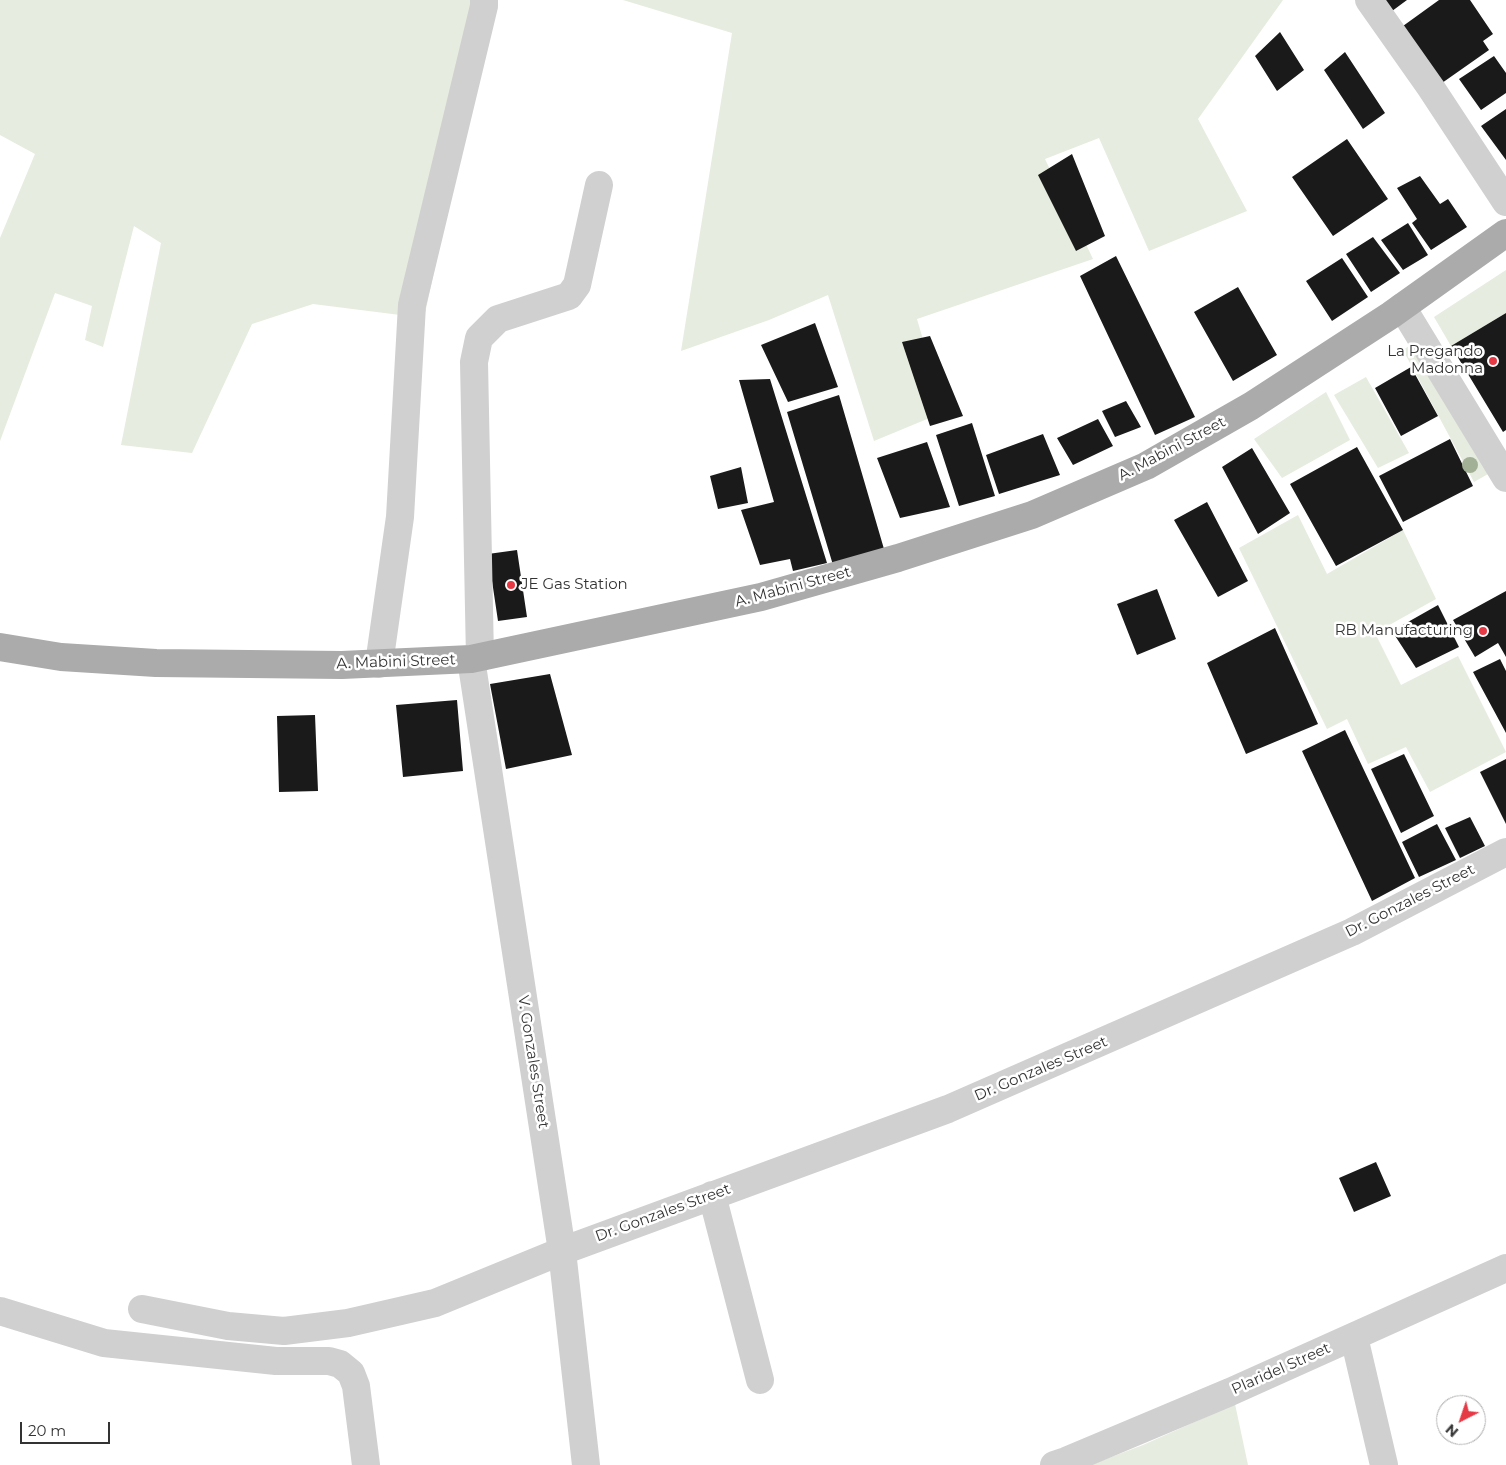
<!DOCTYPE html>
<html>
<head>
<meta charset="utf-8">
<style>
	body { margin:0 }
	#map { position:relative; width:1506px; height:1465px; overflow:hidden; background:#fff; font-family:Montserrat,sans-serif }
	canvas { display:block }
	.north { position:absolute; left:1436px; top:1395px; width:50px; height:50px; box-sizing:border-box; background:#fff; border:1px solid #adadad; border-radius:50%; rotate:221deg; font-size:14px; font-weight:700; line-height:20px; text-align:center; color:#333 }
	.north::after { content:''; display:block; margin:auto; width:18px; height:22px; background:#e63946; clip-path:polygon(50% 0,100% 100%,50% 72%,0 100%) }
	.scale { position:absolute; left:20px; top:1422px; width:90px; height:22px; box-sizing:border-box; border:2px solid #333; border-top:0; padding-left:6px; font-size:15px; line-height:18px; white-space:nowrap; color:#333; -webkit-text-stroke:4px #fff; paint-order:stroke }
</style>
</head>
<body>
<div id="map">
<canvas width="1506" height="1465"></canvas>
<div class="north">N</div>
<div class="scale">20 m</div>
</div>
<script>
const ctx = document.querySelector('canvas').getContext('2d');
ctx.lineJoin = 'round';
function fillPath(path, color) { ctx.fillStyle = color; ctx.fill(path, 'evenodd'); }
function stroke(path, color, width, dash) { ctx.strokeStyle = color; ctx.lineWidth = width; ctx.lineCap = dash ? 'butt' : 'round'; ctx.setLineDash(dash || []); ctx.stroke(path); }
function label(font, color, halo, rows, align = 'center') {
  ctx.font = font + ' Montserrat,sans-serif'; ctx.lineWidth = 5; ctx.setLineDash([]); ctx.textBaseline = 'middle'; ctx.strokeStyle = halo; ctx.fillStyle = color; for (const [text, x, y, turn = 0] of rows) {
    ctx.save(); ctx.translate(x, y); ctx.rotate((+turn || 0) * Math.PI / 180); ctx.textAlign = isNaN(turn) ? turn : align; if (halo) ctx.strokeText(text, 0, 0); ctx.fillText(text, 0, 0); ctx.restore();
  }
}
const green = new Path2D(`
	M 0,0 L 493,0 L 424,318 L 313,304 L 252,324 L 192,453 L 121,445 L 161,243 L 134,226 L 103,347 L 85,340 L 92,306 L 55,293 L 0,441 L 0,238 L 35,154 L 0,135 Z
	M 623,0 L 1283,0 L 1198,119 L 1247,211 L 1149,251 L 1099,138 L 1045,159 L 1093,259 L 917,319 L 944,412 L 874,441 L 828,295 L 769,320 L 681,351 L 732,33 Z
	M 1506,270 L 1506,313 L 1451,346 L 1434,317 Z
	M 1418,340 L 1488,474 L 1474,482 L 1403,350 Z
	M 1366,377 L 1409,453 L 1378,468 L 1334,395 Z
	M 1326,392 L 1350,440 L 1282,478 L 1254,439 Z
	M 1298,515 L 1327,574 L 1403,530 L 1436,599 L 1375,633 L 1401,685 L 1458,656 L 1506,752 L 1430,792 L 1406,747 L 1368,764 L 1347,719 L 1327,729 L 1239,548 Z
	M 1235,1404 L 1248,1465 L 1090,1465 L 1143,1445 Z`);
const building = new Path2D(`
	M 1378,0 L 1407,0 L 1388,14 Z
	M 1439,0 L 1470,0 L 1493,34 L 1483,41 L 1489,50 L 1442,83 L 1403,26 Z
	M 1280,32 L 1304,70 L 1277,91 L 1255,56 Z
	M 1345,52 L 1385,113 L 1363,129 L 1324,70 Z
	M 1494,56 L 1506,73 L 1506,93 L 1481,110 L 1459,79 Z
	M 1506,109 L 1506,160 L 1481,126 Z
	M 1347,139 L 1388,199 L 1333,236 L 1292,177 Z
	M 1072,154 L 1105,236 L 1076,251 L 1038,175 Z
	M 1420,176 L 1440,204 L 1448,199 L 1467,227 L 1431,250 L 1412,223 L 1417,219 L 1397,188 Z
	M 1408,223 L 1428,255 L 1403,270 L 1381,240 Z
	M 1373,237 L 1400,273 L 1371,292 L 1346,254 Z
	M 1116,256 L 1195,417 L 1155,435 L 1080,276 Z
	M 1342,258 L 1368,297 L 1332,321 L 1306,281 Z
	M 1238,287 L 1277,355 L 1233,381 L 1194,312 Z
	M 1506,313 L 1506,430 L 1503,432 L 1451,346 Z
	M 815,323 L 838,387 L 788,402 L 761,345 Z
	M 930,336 L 963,416 L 930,426 L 902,342 Z
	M 1411,367 L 1438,416 L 1401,436 L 1375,388 Z
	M 770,379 L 827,563 L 793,571 L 790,559 L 760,565 L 741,510 L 774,502 L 739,380 Z
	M 839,395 L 884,549 L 833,565 L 787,412 Z
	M 1126,401 L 1141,427 L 1115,437 L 1102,411 Z
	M 1098,419 L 1113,446 L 1073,465 L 1057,438 Z
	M 972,423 L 995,496 L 959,506 L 936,435 Z
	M 1043,434 L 1060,475 L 999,494 L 986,455 Z
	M 1450,439 L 1473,486 L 1403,522 L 1379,476 Z
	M 927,442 L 950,507 L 900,518 L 877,458 Z
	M 1357,447 L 1403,530 L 1336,566 L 1290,484 Z
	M 1252,448 L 1290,513 L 1258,534 L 1222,467 Z
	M 741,467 L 748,503 L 718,509 L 710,476 Z
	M 1207,502 L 1248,581 L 1218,597 L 1174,520 Z
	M 517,550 L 527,617 L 498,621 L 488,554 Z
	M 1157,589 L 1176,639 L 1137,655 L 1117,604 Z
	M 1506,591 L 1506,657 L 1498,643 L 1475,657 L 1453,620 Z
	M 1438,605 L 1459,647 L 1416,668 L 1392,631 Z
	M 1275,628 L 1318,724 L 1246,754 L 1207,663 Z
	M 1500,659 L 1506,671 L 1506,733 L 1473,672 Z
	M 550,674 L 572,755 L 506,769 L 490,684 Z
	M 457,700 L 463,771 L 403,777 L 396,705 Z
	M 315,715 L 318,791 L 279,792 L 277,716 Z
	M 1345,730 L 1415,878 L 1372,901 L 1302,751 Z
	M 1404,754 L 1434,816 L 1401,833 L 1371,769 Z
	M 1506,759 L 1506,824 L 1480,772 Z
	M 1470,817 L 1485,846 L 1460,858 L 1445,828 Z
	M 1437,824 L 1456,860 L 1419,877 L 1402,842 Z
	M 1376,1162 L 1391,1196 L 1354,1212 L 1339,1178 Z`);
const minor = new Path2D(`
	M 1369,0 L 1431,88 L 1506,202
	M 1402,307 L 1506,478
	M 480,658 L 474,362 L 479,338 L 498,319 L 569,296 L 577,285 L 599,185
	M 471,659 L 562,1251 L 586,1465
	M 379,664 L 400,517 L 412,305 L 484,6 L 484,0
	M 712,1195 L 760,1380
	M 142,1309 L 228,1326 L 284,1331 L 348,1323 L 435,1303 L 562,1251 L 948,1109 L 1352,932 L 1506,852
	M 0,1311 L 104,1343 L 276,1361 L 329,1361 L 340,1364 L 351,1373 L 356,1386 L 366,1465
	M 1354,1337 L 1384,1465
	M 1054,1465 L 1066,1461 L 1230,1392 L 1506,1268`);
const major = new Path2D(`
	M 0,647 L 61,657 L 156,663 L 342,665 L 471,659 L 761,597 L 898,558 L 1032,515 L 1146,466 L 1251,406 L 1391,315 L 1506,233`);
const trees = [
	[1470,465]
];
const markers = [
	[1493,361,5,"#e63946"],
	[511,585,5,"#e63946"],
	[1483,631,5,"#e63946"]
];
const poiNames = [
	["La Pregando",1483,352],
	["Madonna",1483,369],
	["JE Gas Station",521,585,"left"],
	["RB Manufacturing",1473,631]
];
const streetNames = [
	["A. Mabini Street",1172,449,-28],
	["A. Mabini Street",793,587,-15],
	["A. Mabini Street",396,662,-2],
	["Dr. Gonzales Street",1410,901,-27],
	["V. Gonzales Street",533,1062,81],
	["Dr. Gonzales Street",1041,1069,-23],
	["Dr. Gonzales Street",663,1213,-20],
	["Plaridel Street",1281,1369,-24]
];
fillPath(green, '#e6ecdf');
fillPath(building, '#1a1a1a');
stroke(minor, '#d0d0d0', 28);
stroke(major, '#ababab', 28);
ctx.fillStyle = '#a2b095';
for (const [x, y] of trees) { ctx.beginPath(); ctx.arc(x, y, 8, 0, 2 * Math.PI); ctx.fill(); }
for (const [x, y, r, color] of markers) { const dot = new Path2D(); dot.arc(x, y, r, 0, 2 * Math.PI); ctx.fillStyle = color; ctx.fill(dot); stroke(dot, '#fff', 2); }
label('15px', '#333', '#fff', poiNames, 'right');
label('15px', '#333', '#fff', streetNames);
</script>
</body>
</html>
